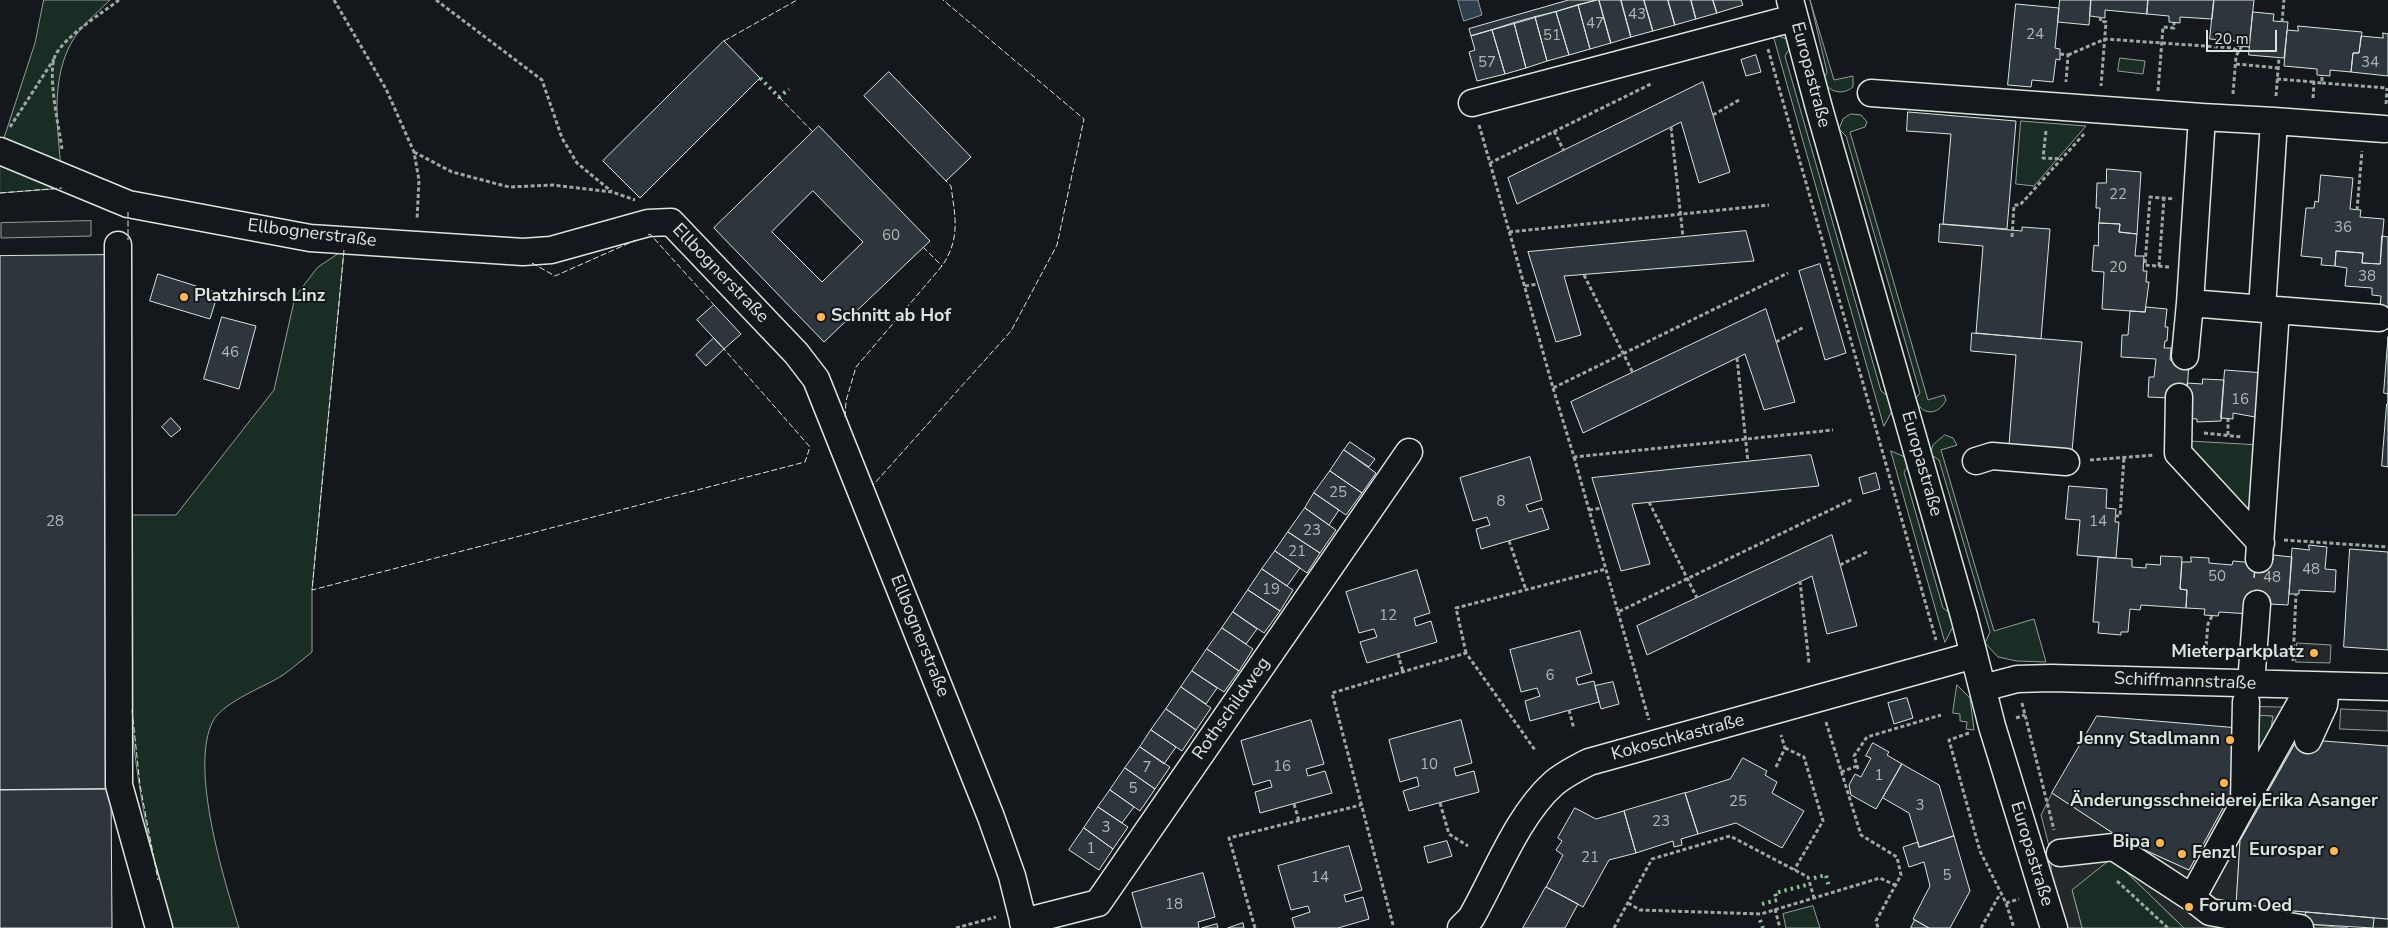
<!DOCTYPE html>
<html>
<head>
<meta charset="utf-8">
<style>
	body { margin:0 }
	#map { position:relative; width:2388px; height:928px; overflow:hidden; background:#14181c; font-family:"Nunito Sans",sans-serif }
	canvas { display:block }
	.scale { position:absolute; left:2206px; top:30px; width:71px; height:22px; box-sizing:border-box; border:2px solid #d8e6dc; border-top:0; padding-left:6px; font-size:15px; line-height:18px; white-space:nowrap; color:#d8e6dc; -webkit-text-stroke:4px #14181c; paint-order:stroke }
</style>
</head>
<body>
<div id="map">
<canvas width="2388" height="928"></canvas>
<div class="scale">20 m</div>
</div>
<script>
const ctx = document.querySelector('canvas').getContext('2d');
ctx.lineJoin = 'round';
function fillPath(path, color) { ctx.fillStyle = color; ctx.fill(path, 'evenodd'); }
function stroke(path, color, width, dash) { ctx.strokeStyle = color; ctx.lineWidth = width; ctx.lineCap = dash ? 'butt' : 'round'; ctx.setLineDash(dash || []); ctx.stroke(path); }
function label(font, color, halo, rows, align = 'center') {
  ctx.font = font + ' "Nunito Sans",sans-serif'; ctx.lineWidth = 4; ctx.setLineDash([]); ctx.textBaseline = 'middle'; ctx.strokeStyle = halo; ctx.fillStyle = color; for (const [text, x, y, turn = 0] of rows) {
    ctx.save(); ctx.translate(x, y); ctx.rotate((+turn || 0) * Math.PI / 180); ctx.textAlign = isNaN(turn) ? turn : align; if (halo) ctx.strokeText(text, 0, 0); ctx.fillText(text, 0, 0); ctx.restore();
  }
}
const green = new Path2D(`
	M 44,0 L 110,0 C 100,10 89,19 80,30 C 49,68 57,123 61,168 L 2,144 L 35,43 Z
	M 1810,0 L 1834,80 L 1853,76 L 1853,87 C 1841,96 1830,92 1822,80 L 1827,73 Z
	M 1773,34 L 1787,39 L 1791,46 L 1785,56 L 1881,391 L 1889,397 L 1893,409 L 1884,426 Z
	M 2120,58 L 2145,61 L 2143,74 L 2118,71 Z
	M 1851,114 L 1861,115 L 1867,122 L 1865,127 L 1850,132 L 1928,400 L 1944,395 L 1946,400 C 1938,416 1922,416 1915,399 L 1920,393 L 1846,136 L 1839,129 L 1843,119 Z
	M 2021,121 L 2086,126 L 2034,186 L 2016,184 Z
	M 0,159 L 66,188 L 0,193 Z
	M 344,250 L 312,590 L 312,652 C 303,659 293,668 283,675 C 265,687 224,701 213,721 C 189,767 224,880 239,928 L 171,928 C 150,852 133,772 130,693 C 127,634 128,575 127,515 L 176,515 L 274,390 L 295,297 L 317,268 Z
	M 1945,435 L 1953,438 L 1957,445 L 1941,450 L 1994,631 L 2034,619 L 2046,662 L 2017,661 L 1998,657 L 1985,643 L 1990,632 L 1939,460 L 1930,454 L 1933,445 Z
	M 2189,441 L 2260,445 L 2255,528 L 2188,449 Z
	M 1891,451 L 1905,457 L 1910,464 L 1904,472 L 1943,608 L 1953,615 L 1954,625 L 1945,642 Z
	M 1957,685 L 1970,698 L 1974,730 L 1966,729 L 1967,722 L 1960,721 L 1960,714 L 1953,713 Z
	M 2254,714 L 2273,716 L 2268,750 L 2253,749 Z
	M 2112,858 L 2184,928 L 2082,928 L 2072,890 Z
	M 1813,906 L 1820,928 L 1786,928 L 1783,914 Z`);
const parking = new Path2D(`
	M 91,221 L 91,236 L 1,238 L 1,223 Z
	M 2297,643 L 2331,645 L 2330,663 L 2296,662 Z
	M 2241,706 L 2315,708 L 2240,841 L 2236,906 L 2306,912 L 2305,924 L 2348,928 L 2184,928 L 2112,858 L 2072,890 L 2082,928 L 2063,928 L 2051,873 L 2051,854 L 2041,815 L 2052,793 L 2125,841 L 2189,870 L 2234,788 ZM 2254,715 L 2273,716 L 2268,750 L 2253,749 Z
	M 2341,709 L 2388,711 L 2388,731 L 2340,729 Z
	M 2374,918 L 2388,919 L 2388,928 L 2373,928 Z`);
const water = new Path2D(`
	M 1458,0 L 1478,0 L 1482,15 L 1464,21 Z`);
const building = new Path2D(`
	M 1569,0 L 1596,0 L 1471,36 L 1469,29 Z
	M 1599,0 L 1621,0 L 1631,37 L 1611,43 Z
	M 1599,0 L 1611,43 L 1590,49 L 1578,5 Z
	M 1621,0 L 1644,0 L 1653,31 L 1631,37 Z
	M 1644,0 L 1668,0 L 1675,25 L 1653,31 Z
	M 1668,0 L 1691,0 L 1696,19 L 1675,25 Z
	M 1691,0 L 1713,0 L 1717,13 L 1696,19 Z
	M 1713,0 L 1741,0 L 1743,5 L 1717,13 Z
	M 2060,0 L 2091,0 L 2089,25 L 2058,22 Z
	M 2091,0 L 2148,0 L 2147,14 L 2105,10 L 2105,18 L 2090,16 Z
	M 2148,0 L 2214,0 L 2212,19 L 2180,17 L 2180,23 L 2169,22 L 2169,16 L 2147,14 Z
	M 2214,0 L 2254,0 L 2249,47 L 2237,46 L 2237,41 L 2210,39 Z
	M 2016,4 L 2059,8 L 2055,48 L 2060,49 L 2060,60 L 2056,59 L 2053,82 L 2032,80 L 2031,87 L 2008,85 Z
	M 1578,5 L 1590,49 L 1569,55 L 1556,12 Z
	M 1556,12 L 1569,55 L 1547,61 L 1535,17 Z
	M 2253,12 L 2274,14 L 2273,21 L 2288,22 L 2284,58 L 2249,55 Z
	M 1535,17 L 1547,61 L 1526,68 L 1514,23 Z
	M 1514,23 L 1526,68 L 1505,74 L 1492,30 Z
	M 2298,26 L 2362,32 L 2359,53 L 2353,53 L 2351,72 L 2330,70 L 2330,76 L 2317,75 L 2317,69 L 2284,66 L 2287,30 L 2298,31 Z
	M 1492,30 L 1505,74 L 1477,81 L 1469,52 L 1475,50 L 1471,36 Z
	M 2383,33 L 2388,34 L 2388,76 L 2351,72 L 2353,53 L 2359,53 L 2361,36 L 2383,38 Z
	M 724,41 L 760,78 L 640,198 L 603,161 Z
	M 1756,55 L 1761,72 L 1746,76 L 1741,60 Z
	M 889,72 L 971,157 L 946,181 L 864,96 Z
	M 1703,82 L 1730,172 L 1699,183 L 1681,122 L 1517,204 L 1508,178 Z
	M 1908,112 L 2016,121 L 2007,229 L 1943,224 L 1951,134 L 1907,131 Z
	M 819,126 L 930,241 L 824,342 L 714,228 ZM 813,191 L 863,242 L 822,282 L 772,232 Z
	M 2107,169 L 2141,172 L 2137,234 L 2119,232 L 2120,224 L 2099,223 L 2100,208 L 2096,208 L 2097,183 L 2106,183 Z
	M 2321,175 L 2353,178 L 2350,209 L 2361,210 L 2360,217 L 2384,219 L 2380,264 L 2362,263 L 2363,253 L 2336,251 L 2335,266 L 2321,265 L 2322,258 L 2301,256 L 2306,208 L 2314,208 L 2315,201 L 2318,202 Z
	M 2099,223 L 2120,224 L 2119,232 L 2137,234 L 2135,256 L 2144,256 L 2143,271 L 2147,271 L 2146,282 L 2149,282 L 2145,312 L 2102,309 L 2104,272 L 2092,271 L 2094,245 L 2098,246 Z
	M 1940,224 L 2022,231 L 2022,227 L 2050,229 L 2041,339 L 1976,333 L 1983,246 L 1939,242 Z
	M 1746,231 L 1754,261 L 1564,276 L 1581,335 L 1556,342 L 1528,252 Z
	M 2382,236 L 2388,237 L 2388,329 L 2378,328 L 2381,296 L 2372,295 L 2372,288 L 2345,286 L 2347,268 L 2335,266 L 2336,251 L 2363,253 L 2362,263 L 2380,264 Z
	M 108,255 L 111,789 L 0,790 L 0,256 Z
	M 1820,264 L 1846,353 L 1825,360 L 1799,271 Z
	M 158,274 L 218,293 L 210,319 L 150,301 Z
	M 714,305 L 741,334 L 724,349 L 697,320 Z
	M 2146,307 L 2167,309 L 2165,327 L 2168,327 L 2167,341 L 2165,341 L 2164,348 L 2171,348 L 2170,360 L 2189,362 L 2187,392 L 2170,398 L 2148,397 L 2149,377 L 2154,377 L 2156,359 L 2121,357 L 2122,335 L 2128,335 L 2130,311 L 2145,312 Z
	M 1766,309 L 1795,402 L 1764,410 L 1745,354 L 1583,433 L 1571,402 Z
	M 222,317 L 256,326 L 239,389 L 204,379 Z
	M 1972,333 L 2082,342 L 2072,451 L 2009,445 L 2016,355 L 1971,351 Z
	M 2388,337 L 2388,404 L 2388,394 L 2384,393 Z
	M 714,338 L 724,349 L 706,366 L 696,355 Z
	M 2225,370 L 2265,373 L 2259,414 L 2255,414 L 2255,417 L 2233,413 L 2233,419 L 2221,418 Z
	M 2203,379 L 2224,380 L 2221,421 L 2197,422 L 2197,419 L 2185,418 L 2187,383 L 2202,384 Z
	M 2387,404 L 2388,404 L 2388,467 L 2382,466 Z
	M 171,418 L 181,429 L 171,437 L 162,427 Z
	M 1350,442 L 1375,459 L 1369,467 L 1344,450 Z
	M 1344,450 L 1376,473 L 1362,493 L 1330,471 Z
	M 1811,455 L 1819,486 L 1632,504 L 1650,564 L 1621,571 L 1592,478 Z
	M 1530,457 L 1542,500 L 1526,505 L 1529,512 L 1542,508 L 1549,529 L 1481,549 L 1476,529 L 1490,525 L 1487,517 L 1473,521 L 1460,478 Z
	M 1330,471 L 1362,493 L 1346,515 L 1314,493 Z
	M 1876,473 L 1880,489 L 1863,494 L 1859,478 Z
	M 2069,486 L 2107,489 L 2106,508 L 2116,509 L 2115,522 L 2119,522 L 2116,558 L 2077,555 L 2080,520 L 2066,519 Z
	M 1314,493 L 1339,510 L 1329,525 L 1305,508 Z
	M 1305,508 L 1336,530 L 1320,553 L 1288,532 Z
	M 1288,532 L 1320,553 L 1307,573 L 1275,551 Z
	M 1832,535 L 1857,626 L 1827,634 L 1812,576 L 1647,655 L 1637,626 Z
	M 2309,545 L 2327,547 L 2325,569 L 2336,570 L 2335,592 L 2299,590 L 2299,594 L 2289,594 L 2292,548 L 2309,550 Z
	M 2350,549 L 2388,552 L 2388,650 L 2344,647 Z
	M 1275,551 L 1300,568 L 1287,586 L 1262,569 Z
	M 2273,555 L 2292,557 L 2288,605 L 2252,603 L 2256,559 L 2273,560 Z
	M 2161,556 L 2182,557 L 2180,589 L 2187,590 L 2186,608 L 2141,605 L 2140,610 L 2130,609 L 2128,632 L 2121,632 L 2121,635 L 2098,633 L 2099,622 L 2093,622 L 2098,557 L 2132,559 L 2132,567 L 2146,568 L 2146,564 L 2160,565 Z
	M 2191,557 L 2209,558 L 2209,563 L 2232,565 L 2233,561 L 2255,563 L 2251,614 L 2219,612 L 2218,616 L 2204,615 L 2205,609 L 2186,608 L 2187,590 L 2180,589 L 2182,562 L 2191,562 Z
	M 1262,569 L 1293,590 L 1280,611 L 1248,590 Z
	M 1417,570 L 1430,613 L 1414,618 L 1416,626 L 1431,621 L 1437,642 L 1367,663 L 1360,642 L 1377,637 L 1374,629 L 1359,633 L 1346,592 Z
	M 1248,590 L 1280,611 L 1264,633 L 1233,612 Z
	M 1233,612 L 1257,629 L 1246,644 L 1222,628 Z
	M 1222,628 L 1253,649 L 1239,671 L 1207,649 Z
	M 1580,631 L 1592,673 L 1576,678 L 1578,685 L 1594,681 L 1599,702 L 1530,721 L 1525,701 L 1540,696 L 1537,688 L 1521,692 L 1510,650 Z
	M 1207,649 L 1239,671 L 1224,692 L 1192,671 Z
	M 1192,671 L 1217,688 L 1206,704 L 1181,687 Z
	M 1613,682 L 1619,704 L 1601,709 L 1595,686 Z
	M 1181,687 L 1211,708 L 1196,730 L 1166,709 Z
	M 1907,698 L 1913,718 L 1894,724 L 1888,703 Z
	M 1166,709 L 1196,730 L 1182,751 L 1151,730 Z
	M 2097,716 L 2239,728 L 2234,788 L 2189,870 L 2125,841 L 2052,793 Z
	M 1311,720 L 1324,764 L 1306,769 L 1308,776 L 1325,771 L 1332,793 L 1260,813 L 1255,792 L 1272,787 L 1270,780 L 1253,785 L 1241,741 Z
	M 1461,720 L 1472,763 L 1454,768 L 1456,776 L 1474,771 L 1479,792 L 1409,811 L 1403,791 L 1419,786 L 1417,777 L 1400,782 L 1389,740 Z
	M 1151,730 L 1176,747 L 1164,764 L 1140,747 Z
	M 2298,739 L 2388,746 L 2388,919 L 2236,906 L 2240,841 Z
	M 1873,743 L 1889,752 L 1887,755 L 1902,764 L 1876,809 L 1851,795 L 1849,785 L 1855,774 L 1861,777 L 1871,758 L 1866,756 Z
	M 1140,747 L 1170,767 L 1155,789 L 1125,768 Z
	M 1743,758 L 1767,771 L 1765,775 L 1777,782 L 1772,793 L 1804,811 L 1782,848 L 1736,823 L 1698,834 L 1685,793 L 1730,779 Z
	M 1902,764 L 1939,785 L 1954,836 L 1919,847 L 1909,813 L 1883,798 Z
	M 1125,768 L 1155,789 L 1140,811 L 1110,790 Z
	M 111,789 L 112,928 L 0,928 L 0,790 Z
	M 1110,790 L 1134,807 L 1122,823 L 1098,807 Z
	M 1685,793 L 1698,834 L 1681,839 L 1682,845 L 1674,847 L 1673,841 L 1636,853 L 1624,811 Z
	M 1098,807 L 1128,827 L 1113,849 L 1084,828 Z
	M 1575,808 L 1596,819 L 1624,811 L 1636,853 L 1609,860 L 1583,907 L 1546,887 L 1563,855 L 1556,850 L 1562,841 L 1558,838 Z
	M 1084,828 L 1113,849 L 1099,870 L 1069,850 Z
	M 1954,836 L 1970,891 L 1950,928 L 1929,928 L 1913,919 L 1930,886 L 1924,862 L 1909,867 L 1903,847 L 1918,842 L 1919,847 Z
	M 1447,841 L 1452,856 L 1428,863 L 1424,847 Z
	M 1349,846 L 1362,890 L 1344,895 L 1346,902 L 1363,897 L 1369,919 L 1338,928 L 1295,928 L 1292,918 L 1310,912 L 1308,906 L 1291,910 L 1278,866 Z
	M 1203,873 L 1215,917 L 1198,922 L 1199,928 L 1142,928 L 1132,893 Z
	M 1546,887 L 1578,904 L 1565,928 L 1523,928 Z
	M 2306,912 L 2374,918 L 2373,928 L 2305,924 Z
	M 1915,920 L 1929,928 L 1911,928 Z
	M 1243,923 L 1244,928 L 1228,928 Z
	M 1217,924 L 1218,928 L 1202,928 Z`);
const minorTunnel = new Path2D(`
	M 2257,604 L 2259,559`);
const path = new Path2D(`
	M 334,0 L 386,89 L 414,152 L 419,180 L 417,220
	M 436,0 L 542,80 L 562,138 L 577,163 L 611,191
	M 2101,17 L 2100,21 L 2106,22 L 2101,86
	M 2282,22 L 2284,0
	M 1768,49 L 1936,640
	M 2060,54 L 2068,55 L 2066,82
	M 2068,55 L 2105,39 L 2233,48 L 2239,52
	M 2236,64 L 2278,68
	M 2277,79 L 2314,82
	M 2322,83 L 2387,88
	M 2158,91 L 2163,27 L 2174,28 L 2174,23
	M 2233,94 L 2236,56 L 2242,46
	M 2276,96 L 2279,58
	M 2313,98 L 2314,82 L 2322,83 L 2322,76
	M 2386,104 L 2387,88
	M 1713,115 L 1739,100
	M 1479,125 L 1490,163 L 1653,83
	M 10,127 L 54,59
	M 1671,127 L 1683,237
	M 1554,131 L 1564,151
	M 2046,131 L 2043,158 L 2062,159
	M 62,149 C 59,127 47,75 55,56 C 64,37 102,13 119,0
	M 414,152 L 452,172 L 509,187 L 553,185 L 612,192 L 635,200
	M 1490,163 L 1553,388 L 1788,273
	M 2357,210 L 2362,151
	M 1509,232 L 1769,205
	M 2012,237 L 2014,205 L 2020,205 L 2084,134
	M 2159,266 L 2164,198
	M 2169,267 L 2145,265 L 2150,197 L 2174,199
	M 1584,275 L 1633,373
	M 1525,286 L 1538,284
	M 1776,342 L 1804,327
	M 1737,358 L 1748,462
	M 1553,388 L 1574,457 L 1833,430
	M 2204,433 L 2242,437
	M 2228,435 L 2228,419
	M 1574,457 L 1618,612 L 1853,499
	M 2090,460 L 2154,455
	M 1649,502 L 1697,598
	M 1589,510 L 1602,508
	M 2115,516 L 2120,516 L 2124,457
	M 2284,540 L 2388,547
	M 1509,541 L 1526,590
	M 1840,565 L 1867,552
	M 1800,581 L 1809,663
	M 1618,612 L 1649,720
	M 1466,653 L 1456,608 L 1606,569
	M 1398,654 L 1403,672
	M 2205,658 L 2208,624 L 2212,616
	M 2293,661 L 2296,594
	M 2022,703 L 2054,830
	M 1569,710 L 1574,729
	M 2016,718 L 2025,715
	M 1826,722 L 1861,835 L 1897,857 L 1901,875 L 1876,921 L 1878,928
	M 1969,733 L 1949,740 L 1980,851 L 2006,903 L 2014,928
	M 1785,748 L 1804,757 L 1823,821 L 1794,870
	M 1776,767 L 1785,748 L 1781,735
	M 1858,769 L 1854,756 L 1867,737 L 1941,715
	M 1841,772 L 1857,766
	M 1440,803 L 1449,834 L 1468,846
	M 1294,804 L 1299,821
	M 2117,881 L 2168,928
	M 1628,903 L 1640,910 L 1761,914 L 1880,878 L 1895,885
	M 2006,903 L 2019,899
	M 1775,909 L 1780,928
	M 1393,925 L 1332,693 L 1466,653 L 1535,750
	M 956,928 L 996,917
	M 1255,928 L 1229,838 L 1361,805
	M 1614,928 L 1652,859 L 1730,836 L 1808,877 L 1814,898
	M 1981,928 L 2000,894`);
const minor = new Path2D(`
	M 1790,0 L 1819,108 L 1964,616 L 1992,726 L 2054,928
	M 1871,93 L 2202,117
	M 1472,103 L 1794,18
	M 2274,121 L 2384,129
	M 0,151 L 128,204 L 310,238 L 523,252 L 551,250 L 648,223 L 671,222 L 796,353 L 816,379 L 991,817 L 1012,876 L 1025,928
	M 118,245 L 119,785 L 159,928
	M 2276,310 L 2379,318
	M 2185,356 L 2190,303
	M 2179,397 L 2178,453 L 2261,543
	M 1976,461 L 1992,456 L 2066,462
	M 2259,559 L 2276,310 L 2190,303 L 2202,117 L 2274,121 L 2262,309
	M 2251,684 L 2257,604
	M 1983,688 L 2017,679 L 2051,678 L 2388,687
	M 2308,740 L 2324,705 L 2326,686
	M 2246,800 L 2300,704
	M 2060,853 L 2114,847 L 2192,898 L 2244,803 L 2246,702
	M 2192,898 L 2210,912 L 2300,928
	M 1023,922 L 1098,903 L 1409,452
	M 1461,928 L 1471,918 C 1495,876 1518,815 1553,784 C 1563,775 1577,768 1589,762 L 1974,655`);
const hedge = new Path2D(`
	M 760,78 L 779,97 L 789,89
	M 1814,878 L 1826,875 L 1829,887
	M 1762,904 L 1777,900 L 1775,893 L 1806,885
	M 1760,920 L 1763,928`);
const fence = new Path2D(`
	M 724,41 L 797,0
	M 779,97 L 813,132
	M 0,193 L 62,188
	M 128,212 L 128,240
	M 648,235 L 650,234 L 714,305
	M 923,247 L 942,266
	M 344,250 L 312,590 L 805,462 L 810,447 L 724,349
	M 532,263 L 555,276 L 636,240
	M 845,417 L 846,401 L 856,367 L 942,266 C 961,238 955,217 951,186 L 946,181
	M 872,481 L 873,485 L 1011,331 L 1057,245 L 1084,119 L 943,0
	M 132,710 L 140,785 L 158,880`);
const markers = [
	[184,297,5,"#ffb74d"],
	[821,317,5,"#ffb74d"],
	[2314,653,5,"#ffb74d"],
	[2230,740,5,"#ffb74d"],
	[2224,783,5,"#ffb74d"],
	[2160,843,5,"#ffb74d"],
	[2334,851,5,"#ffb74d"],
	[2182,854,5,"#ffb74d"],
	[2189,907,5,"#ffb74d"]
];
const numberNames = [
	["43",1637,15],
	["47",1595,24],
	["24",2035,35],
	["51",1552,36],
	["57",1487,63],
	["34",2370,63],
	["22",2118,195],
	["36",2343,228],
	["60",891,236],
	["20",2118,268],
	["38",2367,277],
	["46",230,353],
	["16",2240,400],
	["25",1338,493],
	["8",1501,502],
	["28",55,522],
	["14",2098,522],
	["23",1312,531],
	["21",1297,552],
	["48",2311,570],
	["50",2217,577],
	["48",2272,578],
	["19",1271,590],
	["12",1388,616],
	["6",1550,676],
	["10",1429,765],
	["16",1282,767],
	["7",1147,768],
	["1",1879,776],
	["5",1133,789],
	["25",1738,802],
	["3",1920,806],
	["23",1661,822],
	["3",1106,828],
	["1",1091,849],
	["21",1590,858],
	["5",1947,876],
	["14",1320,878],
	["18",1174,905]
];
const streetNames = [
	["Europastraße",1810,75,75],
	["Ellbognerstraße",312,234,7],
	["Ellbognerstraße",720,274,46],
	["Europastraße",1921,464,74],
	["Ellbognerstraße",919,636,68],
	["Schiffmannstraße",2185,682,2],
	["Rothschildweg",1232,709,-55],
	["Kokoschkastraße",1678,738,-15],
	["Europastraße",2031,854,73]
];
const poiNames = [
	["Platzhirsch Linz",194,297],
	["Schnitt ab Hof",831,317],
	["Mieterparkplatz",2304,653,"right"],
	["Jenny Stadlmann",2220,740,"right"],
	["Änderungsschneiderei Erika Asanger",2224,802,"center"],
	["Bipa",2150,843,"right"],
	["Eurospar",2324,851,"right"],
	["Fenzl",2192,854],
	["Forum Oed",2199,907]
];
fillPath(green, '#1a2d24');
stroke(green, '#939e99', 1);
fillPath(parking, '#24282b');
stroke(parking, '#939e99', 1);
fillPath(water, '#2f3f4d');
stroke(water, '#939e99', 1);
fillPath(building, '#2c363c');
stroke(building, '#d8e6dc', 1);
stroke(minorTunnel, '#313739', 26, [26, 13]);
stroke(minor, '#d8e6dc', 29);
stroke(path, '#9da8a2', 3, [4, 2.5]);
stroke(minor, '#14181c', 26);
stroke(hedge, '#8ac095', 4, [2.5, 4]);
stroke(fence, '#d8e6dc', 1, [6, 2.5]);
for (const [x, y, r, color] of markers) { const dot = new Path2D(); dot.arc(x, y, r, 0, 2 * Math.PI); ctx.fillStyle = color; ctx.fill(dot); stroke(dot, '#14181c', 2); }
label('15px', '#adbab4', null, numberNames);
label('18px', '#d8e6dc', '#14181c', streetNames);
label('bold 18px', '#d8e6dc', '#14181c', poiNames, 'left');
</script>
</body>
</html>
